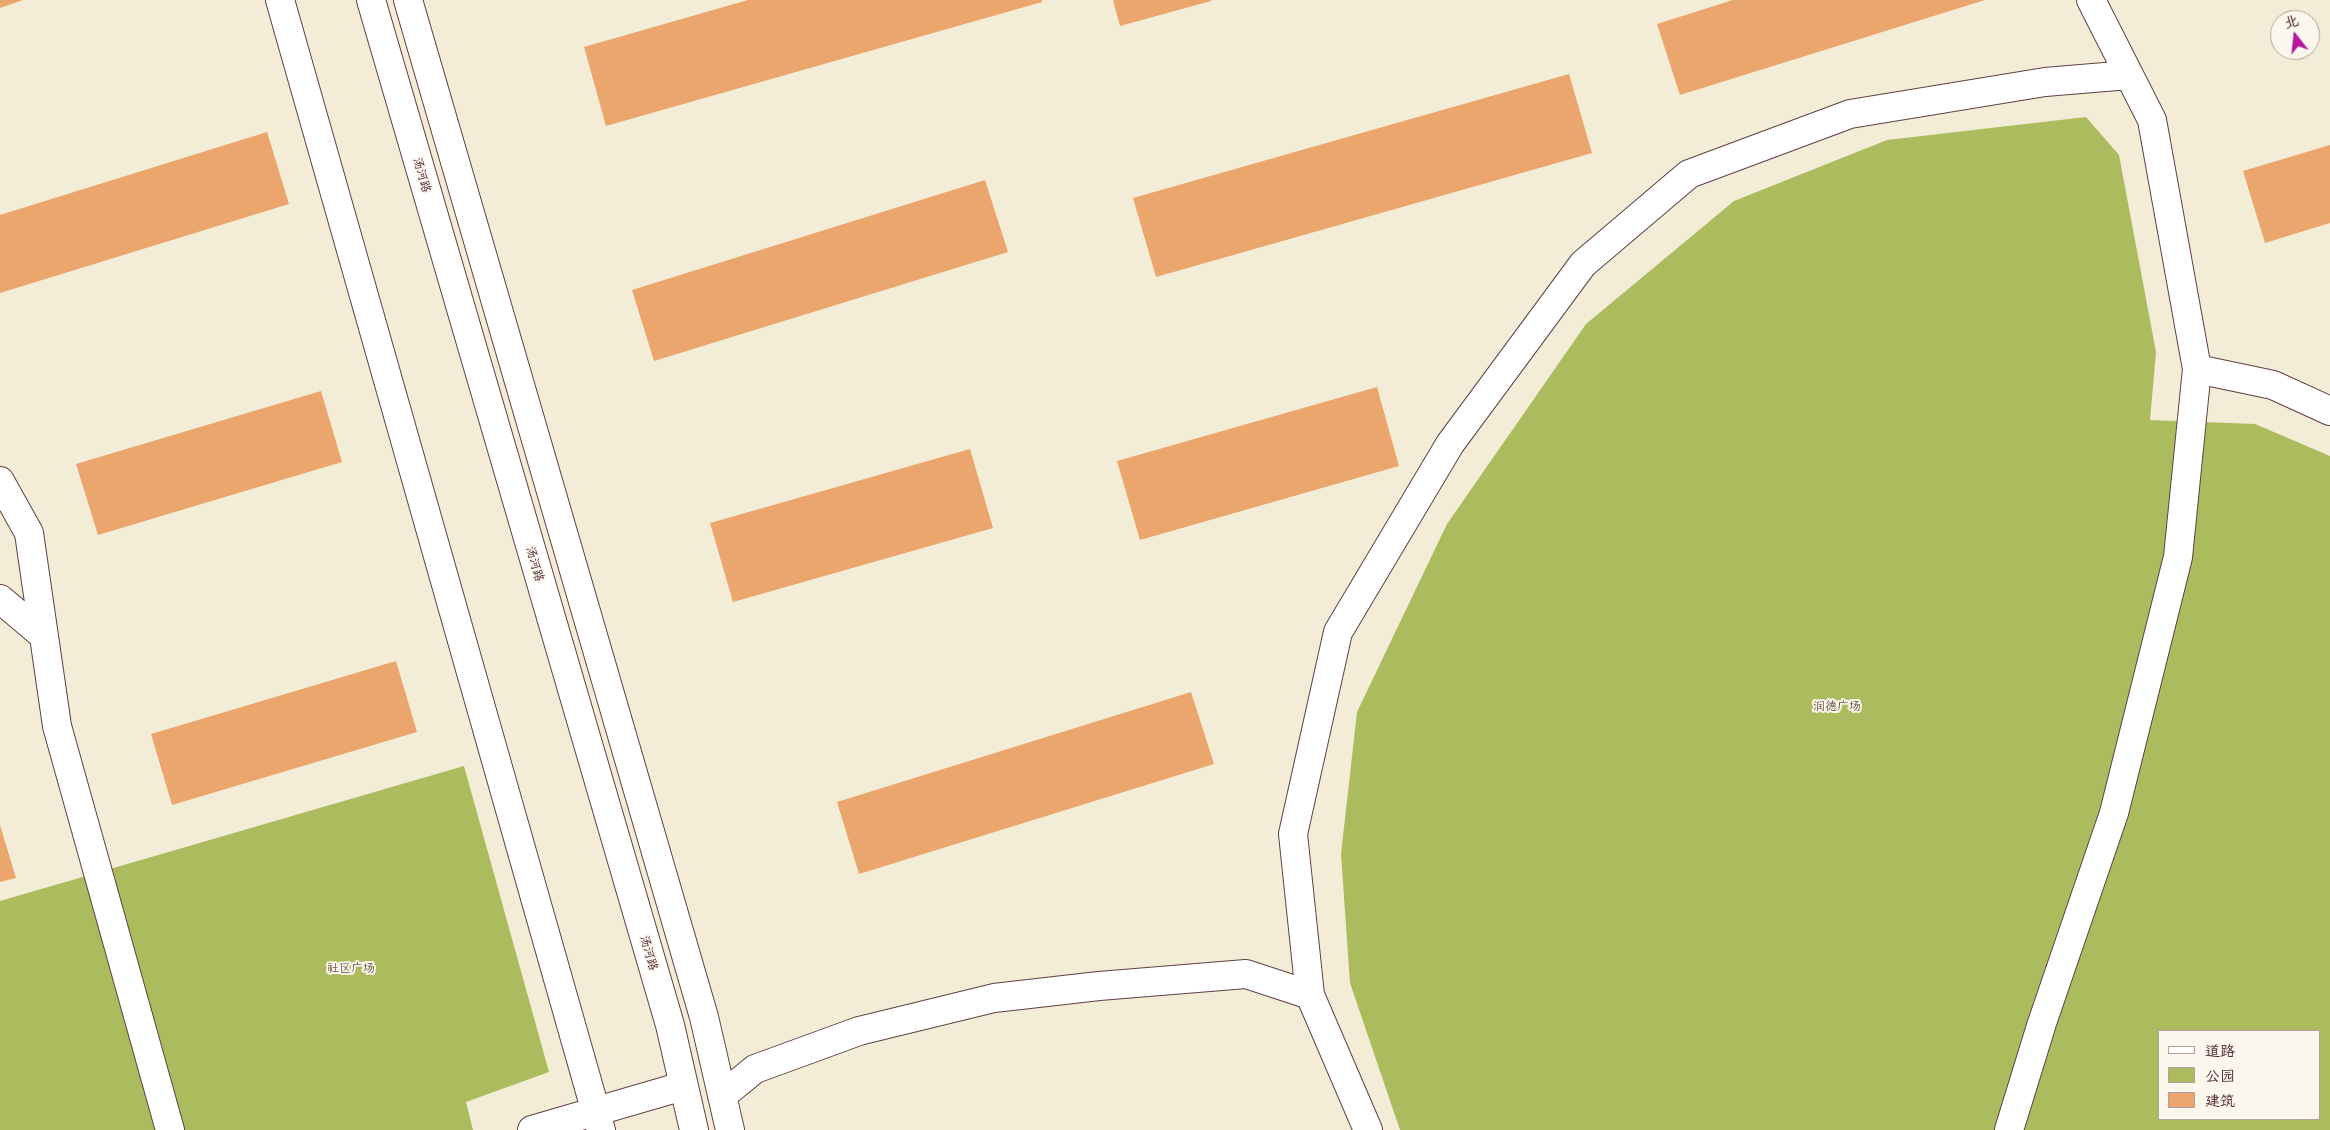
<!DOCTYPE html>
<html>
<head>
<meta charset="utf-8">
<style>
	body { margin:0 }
	#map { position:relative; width:2330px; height:1130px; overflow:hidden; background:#f3edd7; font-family:Mali,"LXGW WenKai TC",sans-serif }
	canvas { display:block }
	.legend { position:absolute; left:2158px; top:1030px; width:162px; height:90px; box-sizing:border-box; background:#fbf7ec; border:1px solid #b4a19f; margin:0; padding:6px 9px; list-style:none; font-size:15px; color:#4a1f2b }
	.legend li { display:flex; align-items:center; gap:10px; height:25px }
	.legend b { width:25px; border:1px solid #b4a19f }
	.north { position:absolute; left:2270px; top:10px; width:50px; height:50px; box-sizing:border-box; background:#fbf7ec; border:1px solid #b4a19f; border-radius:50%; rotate:344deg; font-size:14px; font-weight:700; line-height:20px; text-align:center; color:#4a1f2b }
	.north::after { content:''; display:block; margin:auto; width:18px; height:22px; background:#b5179e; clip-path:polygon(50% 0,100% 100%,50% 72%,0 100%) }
</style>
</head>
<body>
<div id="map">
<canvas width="2330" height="1130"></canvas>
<ul class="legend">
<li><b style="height:6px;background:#fff"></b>道路</li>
<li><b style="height:14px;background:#acbb5e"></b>公园</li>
<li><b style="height:14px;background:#eba66d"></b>建筑</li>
</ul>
<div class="north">北</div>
</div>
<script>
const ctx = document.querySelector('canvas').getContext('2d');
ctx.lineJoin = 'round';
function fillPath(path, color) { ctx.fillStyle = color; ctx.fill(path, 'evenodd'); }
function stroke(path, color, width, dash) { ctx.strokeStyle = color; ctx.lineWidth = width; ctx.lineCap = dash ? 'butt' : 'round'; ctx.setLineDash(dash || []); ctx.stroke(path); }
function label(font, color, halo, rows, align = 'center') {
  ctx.font = font + ' Mali,"LXGW WenKai TC",sans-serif'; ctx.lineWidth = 4; ctx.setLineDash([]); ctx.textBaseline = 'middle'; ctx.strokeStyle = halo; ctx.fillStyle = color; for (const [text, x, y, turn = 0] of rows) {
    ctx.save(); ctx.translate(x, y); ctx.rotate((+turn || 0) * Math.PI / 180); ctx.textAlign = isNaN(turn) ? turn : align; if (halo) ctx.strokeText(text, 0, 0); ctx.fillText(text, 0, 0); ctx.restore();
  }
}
const green = new Path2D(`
	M 2086,117 L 2119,155 L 2156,352 L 2150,420 L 2255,424 L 2330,456 L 2330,1130 L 1400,1130 L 1350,983 L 1341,854 L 1357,712 L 1447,524 L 1586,324 L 1734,201 L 1887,140 ZM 2159,1031 L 2319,1031 L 2319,1119 L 2159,1119 Z
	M 464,766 L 549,1072 L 466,1102 L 473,1130 L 0,1130 L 0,901 Z`);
const building = new Path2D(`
	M 0,0 L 23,0 L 0,8 Z
	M 748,0 L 1042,0 L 1042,2 L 606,126 L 584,47 Z
	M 1113,0 L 1211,0 L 1211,1 L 1120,26 Z
	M 1733,0 L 1985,0 L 1680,95 L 1657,24 Z
	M 1569,74 L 1592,153 L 1156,277 L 1133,198 Z
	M 267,132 L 289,204 L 0,293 L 0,215 Z
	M 2330,145 L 2330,223 L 2265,243 L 2243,171 Z
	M 985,180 L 1008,252 L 654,361 L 632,290 Z
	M 1377,387 L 1399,466 L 1140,540 L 1117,461 Z
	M 321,391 L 342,462 L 98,535 L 76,464 Z
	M 970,449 L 993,528 L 733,602 L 710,523 Z
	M 396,661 L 417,732 L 172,805 L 151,734 Z
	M 1191,692 L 1214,764 L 859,874 L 837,802 Z
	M 0,825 L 16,878 L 0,882 Z`);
const minor = new Path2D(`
	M 280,0 L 601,1130
	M 371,0 L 670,1025 L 694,1130
	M 408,0 L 704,1017 L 730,1130
	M 2197,369 L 2273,385 L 2330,411
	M 0,481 L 29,533 L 57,726 L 170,1130
	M 0,599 L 44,636
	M 722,1096 L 755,1069 L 859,1031 L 994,998 L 1099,986 L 1246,974 L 1310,995
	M 532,1130 L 683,1086
	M 1368,1130 L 1310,995 L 1293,834 L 1338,632 L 1450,444 L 1583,264 L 1689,174 L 1850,114 L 2045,82 L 2129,75
	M 2009,1130 L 2042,1023 L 2114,813 L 2178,557 L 2197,369 L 2152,120 L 2091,0`);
const streetNames = [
	["汤河路",422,175,74],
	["汤河路",535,564,74],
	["汤河路",649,953,74]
];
const parkNames = [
	["润德广场",1837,706],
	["社区广场",351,968]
];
fillPath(green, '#acbb5e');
fillPath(building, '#eba66d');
stroke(minor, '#633e45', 30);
stroke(minor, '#fff', 28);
label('12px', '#4a1f2b', '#fbf7ec', streetNames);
label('12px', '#674e3a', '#fbf7ec', parkNames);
</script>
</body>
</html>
